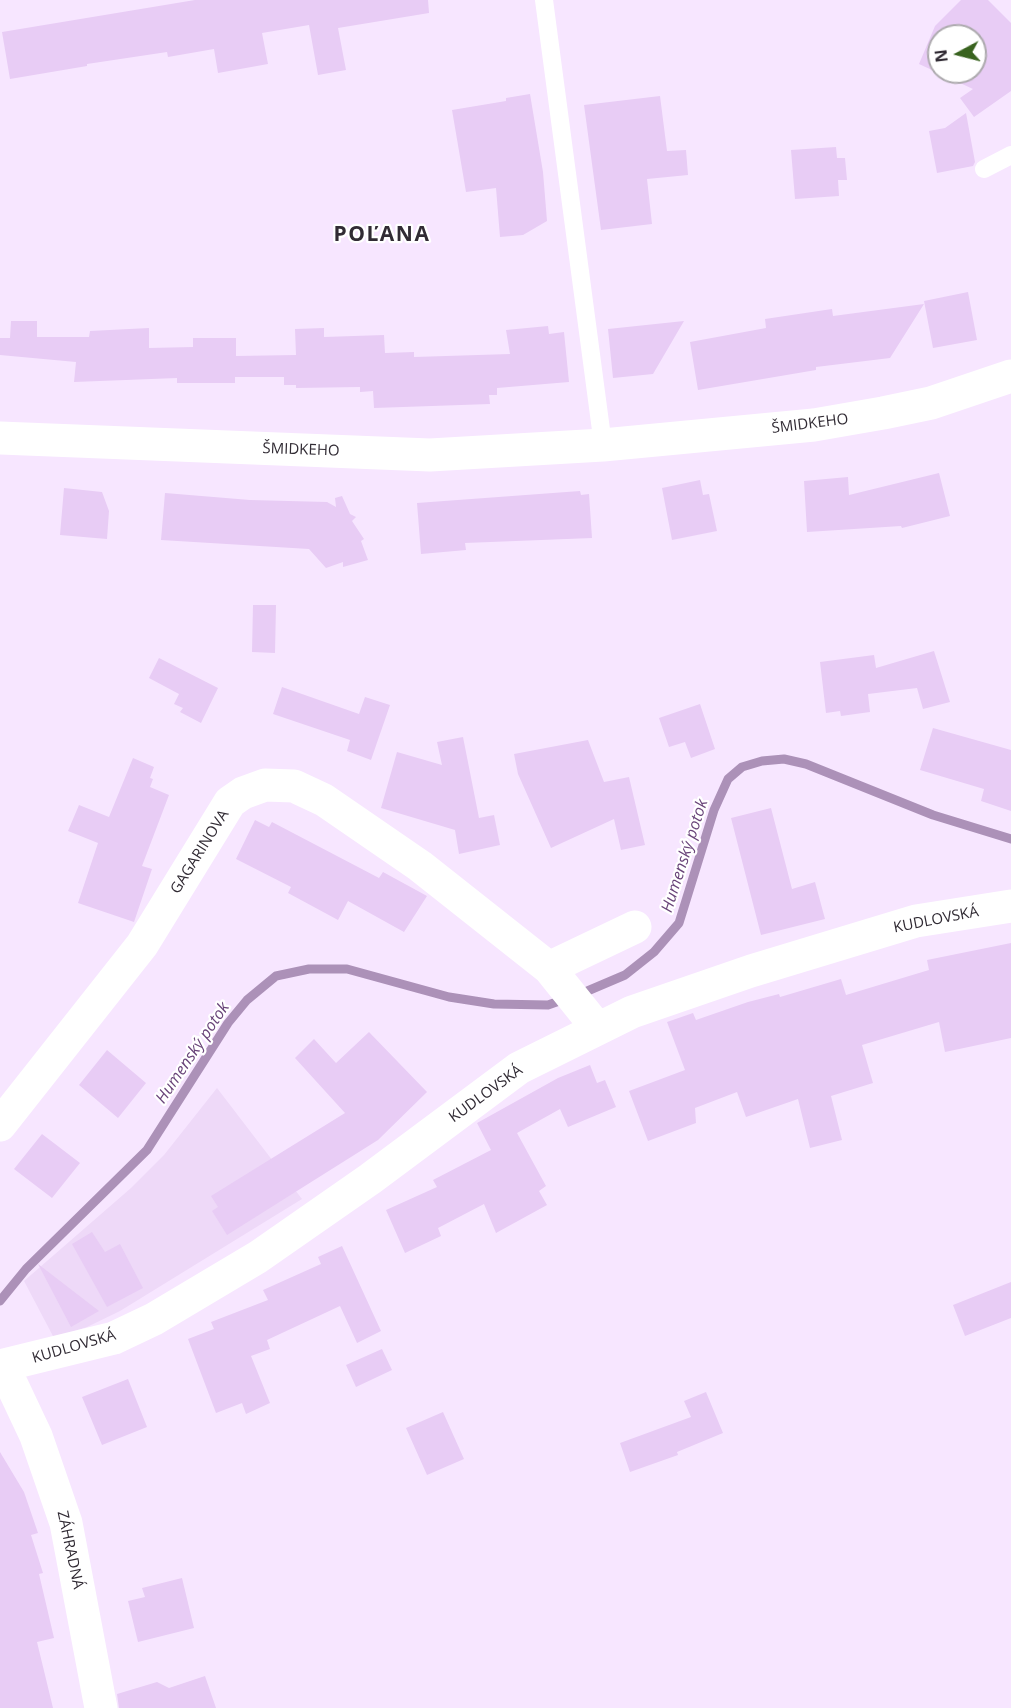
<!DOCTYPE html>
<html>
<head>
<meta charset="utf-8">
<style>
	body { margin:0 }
	#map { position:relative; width:1011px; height:1708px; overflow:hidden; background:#f7e6ff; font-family:"Open Sans",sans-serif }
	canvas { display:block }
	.north { position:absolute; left:927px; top:24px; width:60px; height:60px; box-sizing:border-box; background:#fff; border:2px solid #adaaae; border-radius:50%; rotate:263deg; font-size:16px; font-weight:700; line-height:24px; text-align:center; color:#312b34 }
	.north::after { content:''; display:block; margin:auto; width:21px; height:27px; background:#39631f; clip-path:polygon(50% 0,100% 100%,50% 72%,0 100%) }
</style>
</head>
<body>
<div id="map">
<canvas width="1011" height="1708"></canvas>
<div class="north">N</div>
</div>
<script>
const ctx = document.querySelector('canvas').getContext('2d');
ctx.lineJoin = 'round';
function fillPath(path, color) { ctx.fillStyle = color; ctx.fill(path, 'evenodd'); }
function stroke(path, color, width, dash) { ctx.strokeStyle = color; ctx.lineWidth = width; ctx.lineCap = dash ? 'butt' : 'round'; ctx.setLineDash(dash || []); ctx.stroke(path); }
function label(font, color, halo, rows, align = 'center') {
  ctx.font = font + ' "Open Sans",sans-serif'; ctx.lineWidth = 4.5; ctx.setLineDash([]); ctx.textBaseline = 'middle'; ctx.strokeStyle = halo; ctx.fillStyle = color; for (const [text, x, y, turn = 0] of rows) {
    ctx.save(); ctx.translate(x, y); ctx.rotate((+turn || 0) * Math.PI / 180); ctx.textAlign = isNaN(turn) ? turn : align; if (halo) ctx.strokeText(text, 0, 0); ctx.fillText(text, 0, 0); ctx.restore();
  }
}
const built = new Path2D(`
	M 217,1088 L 302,1199 L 120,1311 L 87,1327 L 54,1338 L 24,1281 L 131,1188 L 164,1155 Z`);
const stream = new Path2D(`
	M 578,995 L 625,975 L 654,952 L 679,923 L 714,810 L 728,779 L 742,767 L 762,761 L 784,759 L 806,764 L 933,815 L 1011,839
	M 0,1301 L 26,1269 L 147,1150 L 228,1023 L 247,1000 L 276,976 L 309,969 L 347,969 L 449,997 L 494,1004 L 548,1005 L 565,999`);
const building = new Path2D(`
	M 195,0 L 428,0 L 429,13 L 338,28 L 346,70 L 318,75 L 309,25 L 262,33 L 268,64 L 218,73 L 214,49 L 168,57 L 167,52 L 87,64 L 87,66 L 10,79 L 2,32 Z
	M 961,0 L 988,0 L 1011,23 L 1011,91 L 974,117 L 960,98 L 973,89 L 919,64 L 935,26 ZM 939,36 L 975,36 L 975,72 L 939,72 Z
	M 530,94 L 543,172 L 547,221 L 523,235 L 500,237 L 496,188 L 466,192 L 452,110 L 506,101 L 506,98 Z
	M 660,96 L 667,151 L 686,150 L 688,175 L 647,179 L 652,224 L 601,230 L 584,105 Z
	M 966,113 L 975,162 L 973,166 L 937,173 L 929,131 L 945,128 Z
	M 836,147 L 837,158 L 845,158 L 847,180 L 838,180 L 839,196 L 795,199 L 791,150 Z
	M 968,292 L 977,340 L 933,348 L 924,301 Z
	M 924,304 L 890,358 L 816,367 L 816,370 L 698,390 L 690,342 L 766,328 L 765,319 L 832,309 L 833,316 Z
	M 11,321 L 37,321 L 37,337 L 89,337 L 90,331 L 149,328 L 149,348 L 193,347 L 193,338 L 236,338 L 236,356 L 296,355 L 295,329 L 324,328 L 324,337 L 384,335 L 385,353 L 414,352 L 414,357 L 510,354 L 506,330 L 548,326 L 549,334 L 564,332 L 569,382 L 497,388 L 497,395 L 489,395 L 490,404 L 374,408 L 373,391 L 360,392 L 360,387 L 296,388 L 296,385 L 284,385 L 284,377 L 235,377 L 235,383 L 177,383 L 177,378 L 74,382 L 76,362 L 0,355 L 0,338 L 10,338 Z
	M 684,321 L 653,374 L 613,378 L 608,329 Z
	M 939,473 L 950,516 L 902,528 L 901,526 L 807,532 L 804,481 L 848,477 L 849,495 Z
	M 700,480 L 703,495 L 709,494 L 717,531 L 672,540 L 662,488 Z
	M 64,488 L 102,492 L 109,511 L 107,539 L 60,535 Z
	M 580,491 L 581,495 L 589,494 L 592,538 L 465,543 L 466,550 L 421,554 L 417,503 Z
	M 165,493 L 250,500 L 327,502 L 336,507 L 335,498 L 342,496 L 350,514 L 356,517 L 352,521 L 364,539 L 361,541 L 368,560 L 343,567 L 343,562 L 326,568 L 309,549 L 161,540 Z
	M 253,605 L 276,605 L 275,653 L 252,652 Z
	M 934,651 L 950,702 L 923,709 L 917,688 L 868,694 L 870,712 L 841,716 L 840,711 L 826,713 L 820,662 L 874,655 L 876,668 Z
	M 159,658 L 218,688 L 201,723 L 180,712 L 183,708 L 174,704 L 179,694 L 149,678 Z
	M 282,687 L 359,714 L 365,697 L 390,705 L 371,760 L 347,751 L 350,740 L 273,714 Z
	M 700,704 L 715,749 L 691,758 L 685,742 L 669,747 L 659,718 Z
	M 933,728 L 1011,750 L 1011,811 L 981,801 L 984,789 L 920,770 Z
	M 463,737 L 479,818 L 494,815 L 500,845 L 459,854 L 455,830 L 381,808 L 397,752 L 442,765 L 437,742 Z
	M 588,740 L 604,782 L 629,777 L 645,845 L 621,850 L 614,819 L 551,848 L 518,774 L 514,754 Z
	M 133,758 L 154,767 L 150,778 L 153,779 L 150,787 L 169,795 L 142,866 L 152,869 L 134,922 L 78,903 L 98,843 L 68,831 L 79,805 L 109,817 Z
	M 771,808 L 792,889 L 815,882 L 825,919 L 761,935 L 731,818 Z
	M 255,820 L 269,827 L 272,822 L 379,878 L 383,872 L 427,896 L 404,932 L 348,901 L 338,920 L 288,893 L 291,887 L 236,859 Z
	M 1011,943 L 1011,1038 L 945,1052 L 939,1022 L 862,1045 L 873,1083 L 831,1096 L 842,1140 L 810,1148 L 798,1099 L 746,1117 L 737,1092 L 695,1108 L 696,1123 L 648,1141 L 629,1091 L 685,1070 L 667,1022 L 693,1013 L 696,1020 L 748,1002 L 779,994 L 780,997 L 841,979 L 846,995 L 929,970 L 927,960 Z
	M 369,1032 L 427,1092 L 378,1140 L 227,1235 L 212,1211 L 218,1207 L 211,1196 L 345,1113 L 295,1058 L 314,1039 L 336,1063 Z
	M 107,1050 L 146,1083 L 118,1118 L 79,1085 Z
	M 590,1065 L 597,1083 L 605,1080 L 616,1107 L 568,1127 L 560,1109 L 517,1133 L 546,1186 L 539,1191 L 547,1205 L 496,1233 L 484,1204 L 438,1228 L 441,1236 L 405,1253 L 386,1210 L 437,1187 L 433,1180 L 491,1150 L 477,1123 L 558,1078 Z
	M 42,1134 L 80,1163 L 52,1198 L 14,1169 Z
	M 92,1232 L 105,1252 L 120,1244 L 143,1288 L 107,1307 L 72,1244 Z
	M 342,1246 L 381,1331 L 357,1343 L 340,1306 L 267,1340 L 270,1349 L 251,1356 L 270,1403 L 246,1414 L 242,1403 L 216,1413 L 188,1339 L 214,1329 L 211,1322 L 268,1300 L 263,1290 L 321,1264 L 318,1257 Z
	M 38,1264 L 99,1311 L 71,1327 Z
	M 1011,1282 L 1011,1318 L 965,1336 L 953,1305 Z
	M 382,1349 L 392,1370 L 356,1387 L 346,1365 Z
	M 128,1379 L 147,1427 L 102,1445 L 82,1397 Z
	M 706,1392 L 723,1433 L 677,1452 L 678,1455 L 630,1472 L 620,1443 L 691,1417 L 684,1401 Z
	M 443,1412 L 464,1459 L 427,1475 L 406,1428 Z
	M 0,1452 L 24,1492 L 38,1533 L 31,1535 L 43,1573 L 39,1574 L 54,1638 L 37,1642 L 53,1708 L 0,1708 Z
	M 182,1578 L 194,1628 L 138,1642 L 128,1601 L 145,1597 L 142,1588 Z
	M 205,1676 L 216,1708 L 119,1708 L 117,1694 L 157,1682 L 169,1688 Z`);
const lane = new Path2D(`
	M 544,0 L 603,445
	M 984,169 L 1011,155`);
const street = new Path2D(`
	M 0,438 L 430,455 L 603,445 L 814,425 L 883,413 L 931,403 L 1011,376
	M 549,968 L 635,927
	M 0,1125 L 142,945 L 230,802 L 243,793 L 265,785 L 294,786 L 324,800 L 420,866 L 549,968 L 598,1029
	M 0,1366 L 114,1338 L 154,1319 L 258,1257 L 370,1179 L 519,1068 L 632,1012 L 751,971 L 916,921 L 1011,906
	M 3,1366 L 36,1436 L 66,1523 L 101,1708`);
const streetNames = [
	["ŠMIDKEHO",810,424,-7],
	["ŠMIDKEHO",301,450,2],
	["GAGARINOVA",200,852,-58],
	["KUDLOVSKÁ",936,920,-11],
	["KUDLOVSKÁ",486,1094,-36],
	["KUDLOVSKÁ",74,1347,-16],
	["ZÁHRADNÁ",70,1550,78]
];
const waterNames = [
	["Humenský potok",685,856,-72],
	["Humenský potok",193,1053,-56]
];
const districtNames = [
	["POĽANA",382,235]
];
fillPath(built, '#eed9f8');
stroke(stream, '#ac91b8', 9);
fillPath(building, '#e8ccf5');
stroke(lane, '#fff', 18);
stroke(street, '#fff', 33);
label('15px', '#312b34', '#fff', streetNames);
label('italic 16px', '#694479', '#fff', waterNames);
ctx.letterSpacing = '1.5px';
label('bold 21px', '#312b34', '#fff', districtNames);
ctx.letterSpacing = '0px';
</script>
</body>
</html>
